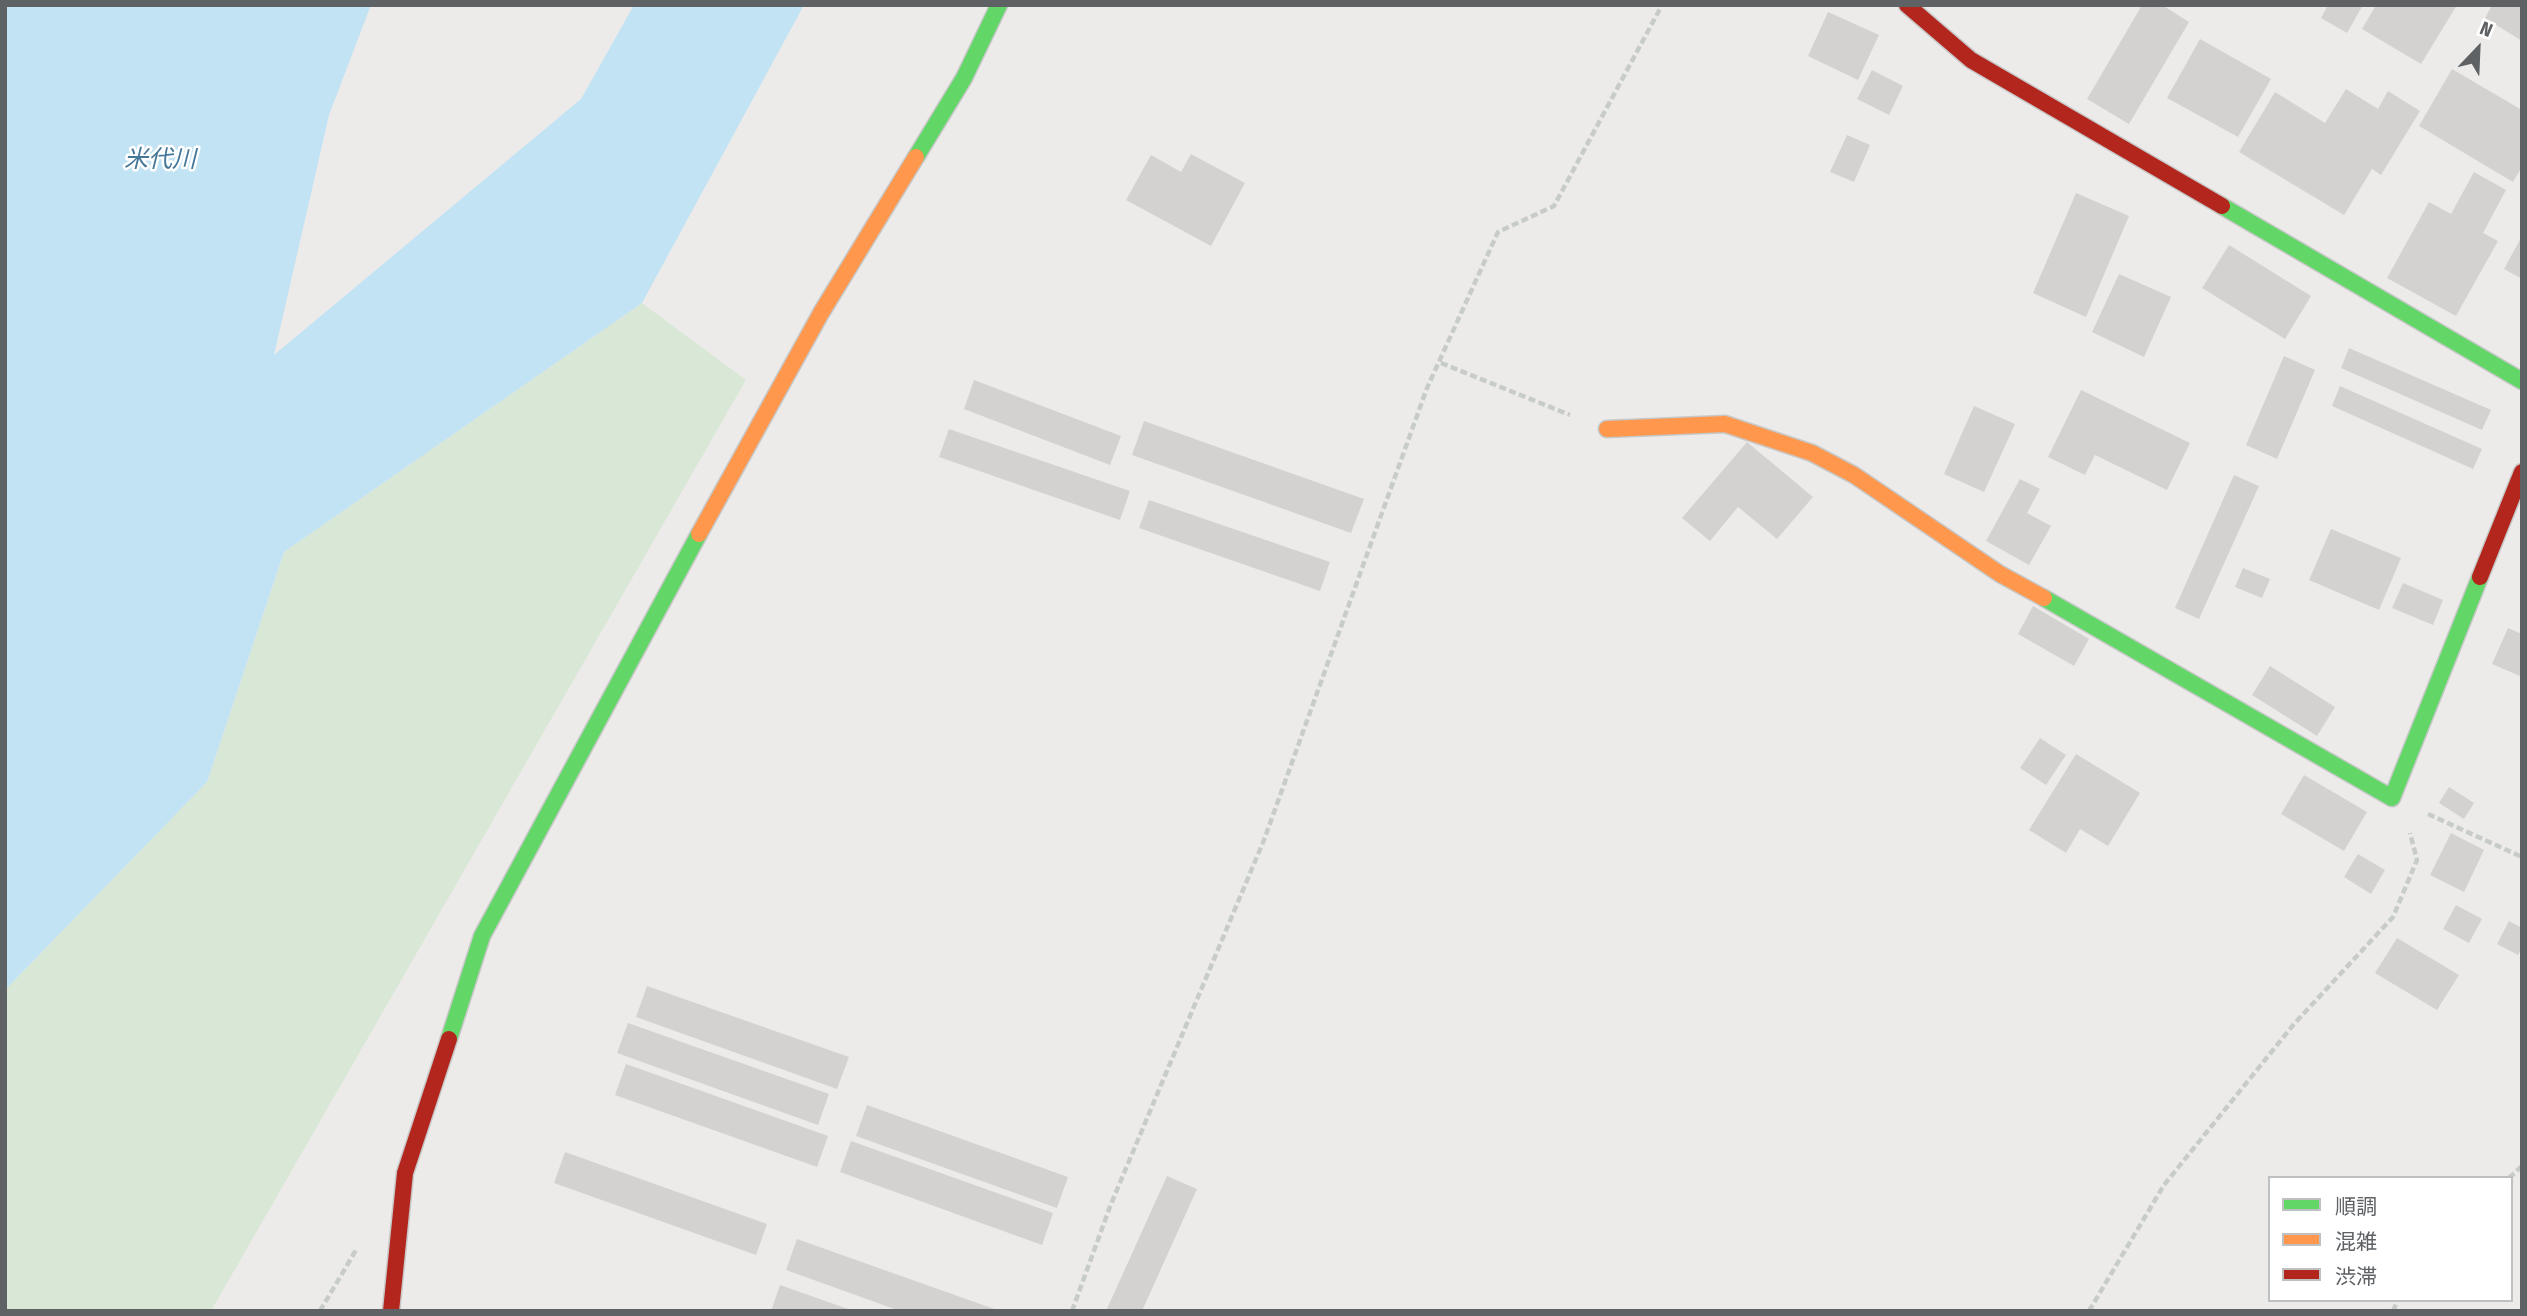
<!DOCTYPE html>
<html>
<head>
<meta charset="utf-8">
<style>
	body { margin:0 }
	#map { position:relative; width:2527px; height:1316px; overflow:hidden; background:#edebe9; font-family:"Fira Sans Condensed","Noto Sans JP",sans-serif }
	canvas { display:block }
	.frame { position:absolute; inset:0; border:7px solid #5e6265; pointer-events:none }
	.legend { position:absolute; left:2268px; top:1176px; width:245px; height:126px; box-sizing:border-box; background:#fff; border:2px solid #bfc0c1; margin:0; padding:9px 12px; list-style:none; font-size:21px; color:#5e6265 }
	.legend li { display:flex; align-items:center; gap:14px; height:35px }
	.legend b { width:35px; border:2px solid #bfc0c1 }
	.north { position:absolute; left:2443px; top:14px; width:70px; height:70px; -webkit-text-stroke:5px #fff; paint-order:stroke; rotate:23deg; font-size:19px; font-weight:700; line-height:28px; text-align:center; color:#5e6265 }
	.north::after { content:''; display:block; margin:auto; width:24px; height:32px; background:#5e6265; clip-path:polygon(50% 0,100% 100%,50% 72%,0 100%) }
</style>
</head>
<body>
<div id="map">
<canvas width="2527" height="1316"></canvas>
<div class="frame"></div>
<ul class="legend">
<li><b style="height:9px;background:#63d668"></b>順調</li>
<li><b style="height:9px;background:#ff974d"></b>混雑</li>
<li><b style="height:9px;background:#b3261e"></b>渋滞</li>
</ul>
<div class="north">N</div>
</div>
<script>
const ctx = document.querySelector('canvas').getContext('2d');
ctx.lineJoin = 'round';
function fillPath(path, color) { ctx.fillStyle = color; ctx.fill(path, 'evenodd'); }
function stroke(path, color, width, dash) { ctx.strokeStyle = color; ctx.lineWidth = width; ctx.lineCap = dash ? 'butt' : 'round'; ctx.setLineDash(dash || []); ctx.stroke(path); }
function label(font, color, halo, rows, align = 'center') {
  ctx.font = font + ' "Fira Sans Condensed","Noto Sans JP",sans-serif'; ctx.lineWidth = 5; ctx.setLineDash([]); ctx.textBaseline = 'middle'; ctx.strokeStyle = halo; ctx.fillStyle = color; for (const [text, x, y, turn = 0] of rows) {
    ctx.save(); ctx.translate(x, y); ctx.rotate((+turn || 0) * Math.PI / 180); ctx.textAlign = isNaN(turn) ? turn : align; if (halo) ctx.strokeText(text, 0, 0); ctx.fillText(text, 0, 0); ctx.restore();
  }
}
const green = new Path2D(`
	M 642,303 L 746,380 L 211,1311 L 5,1311 L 5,990 L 207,782 L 284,552 Z`);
const water = new Path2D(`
	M 5,5 L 371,5 L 329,115 L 274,355 L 581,99 L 634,5 L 804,5 L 642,303 L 284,552 L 207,782 L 5,990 Z`);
const building = new Path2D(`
	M 2142,5 L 2162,5 L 2189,22 L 2129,124 L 2087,99 Z
	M 2328,5 L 2363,5 L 2347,33 L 2321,18 Z
	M 2376,5 L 2457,5 L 2421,64 L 2362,29 Z
	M 2492,5 L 2522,5 L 2522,41 L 2485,18 Z
	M 1828,12 L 1879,35 L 1858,80 L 1808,56 Z
	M 2200,39 L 2271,79 L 2238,137 L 2167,98 Z
	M 2452,69 L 2522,110 L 2522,167 L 2513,182 L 2419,126 Z
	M 1872,70 L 1903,86 L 1889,115 L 1857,99 Z
	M 2346,89 L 2378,109 L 2388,91 L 2420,111 L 2381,175 L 2372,169 L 2344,215 L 2239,152 L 2275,92 L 2325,123 Z
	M 1847,135 L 1870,145 L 1854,182 L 1830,172 Z
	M 1191,154 L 1245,183 L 1211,246 L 1126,200 L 1151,155 L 1181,172 Z
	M 2474,172 L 2506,190 L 2483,233 L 2498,241 L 2456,316 L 2387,278 L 2429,202 L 2451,214 Z
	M 2076,193 L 2129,216 L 2086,317 L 2033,293 Z
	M 2522,236 L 2522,279 L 2504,269 Z
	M 2229,245 L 2311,296 L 2285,339 L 2202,288 Z
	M 2119,274 L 2171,297 L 2144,357 L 2092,332 Z
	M 2349,348 L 2491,410 L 2482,430 L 2341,368 Z
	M 2284,356 L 2315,370 L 2277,459 L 2246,445 Z
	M 974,380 L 1121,436 L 1110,465 L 964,409 Z
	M 2340,386 L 2482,449 L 2473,469 L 2332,406 Z
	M 2081,390 L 2190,443 L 2167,490 L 2095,455 L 2085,475 L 2048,457 Z
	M 1974,406 L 2015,424 L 1984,492 L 1944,474 Z
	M 1144,421 L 1364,499 L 1351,533 L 1132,455 Z
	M 949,429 L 1130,491 L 1120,520 L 939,457 Z
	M 1747,442 L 1813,497 L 1777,539 L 1738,507 L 1710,541 L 1682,518 Z
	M 2234,475 L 2259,486 L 2199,619 L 2175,608 Z
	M 2020,479 L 2040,489 L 2027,513 L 2051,526 L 2029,565 L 1986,541 Z
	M 1149,500 L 1330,562 L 1320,591 L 1139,528 Z
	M 2331,529 L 2401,558 L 2379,610 L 2309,580 Z
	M 2243,568 L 2270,579 L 2262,598 L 2235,587 Z
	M 2403,583 L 2443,600 L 2433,625 L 2392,608 Z
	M 2033,606 L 2089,639 L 2074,666 L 2018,634 Z
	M 2508,628 L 2522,634 L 2522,677 L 2492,664 Z
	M 2270,666 L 2335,707 L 2317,736 L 2252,695 Z
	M 2040,738 L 2066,755 L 2046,785 L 2020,768 Z
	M 2076,754 L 2140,793 L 2108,846 L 2080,829 L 2066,853 L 2029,830 Z
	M 2304,775 L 2367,812 L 2344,851 L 2281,814 Z
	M 2449,787 L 2474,803 L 2464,819 L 2439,803 Z
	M 2451,833 L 2484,850 L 2464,892 L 2430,875 Z
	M 2358,854 L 2385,870 L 2371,894 L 2344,877 Z
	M 2456,905 L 2482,919 L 2469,943 L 2443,929 Z
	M 2509,921 L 2522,928 L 2522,948 L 2518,955 L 2497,944 Z
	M 2397,938 L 2459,975 L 2437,1010 L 2375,973 Z
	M 647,986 L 849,1057 L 837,1089 L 636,1017 Z
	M 628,1023 L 829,1094 L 818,1125 L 617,1053 Z
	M 626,1064 L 828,1136 L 817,1167 L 615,1095 Z
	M 867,1105 L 1068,1177 L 1057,1208 L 856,1136 Z
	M 851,1141 L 1053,1213 L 1042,1245 L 840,1172 Z
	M 565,1152 L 767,1224 L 756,1255 L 554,1183 Z
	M 1167,1176 L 1197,1189 L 1142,1311 L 1106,1311 Z
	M 797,1239 L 997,1310 L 997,1311 L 900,1311 L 786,1270 Z
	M 780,1285 L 851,1310 L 851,1311 L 771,1311 Z`);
const path = new Path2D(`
	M 1441,363 L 1570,415
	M 2428,814 L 2522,857
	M 2509,1178 L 2522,1166
	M 320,1311 L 356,1250
	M 1072,1311 L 1111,1204 L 1264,840 L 1427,388 L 1498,232 L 1554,206 L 1662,5
	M 2089,1311 L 2164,1185 L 2294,1024 L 2393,917 L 2417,860 L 2410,833
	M 2393,1311 L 2398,1300`);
const fast = new Path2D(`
	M 916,157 L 964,78 L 999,5
	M 2222,206 L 2522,381
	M 2044,598 L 2392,798 L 2480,577
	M 449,1039 L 482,936 L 699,534`);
const slow = new Path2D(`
	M 1607,429 L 1725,424 L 1812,453 L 1854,475 L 2000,574 L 2044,598
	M 699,534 L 821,313 L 916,157`);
const jam = new Path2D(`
	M 1907,5 L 1971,60 L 2222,206
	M 2480,577 L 2522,472
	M 391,1311 L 405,1173 L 449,1039`);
const waterNames = [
	["米代川",160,160]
];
fillPath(green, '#d9e7d6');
fillPath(water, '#c1e3f4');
fillPath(building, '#d4d2d1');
stroke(fast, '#c7c8c8', 19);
stroke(slow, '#c7c8c8', 19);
stroke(jam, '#c7c8c8', 19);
stroke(path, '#c7ccc9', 4.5, [7, 3.5]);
stroke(fast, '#63d668', 16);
stroke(slow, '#ff974d', 16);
stroke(jam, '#b3261e', 16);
label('italic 24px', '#457798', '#fff', waterNames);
</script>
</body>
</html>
